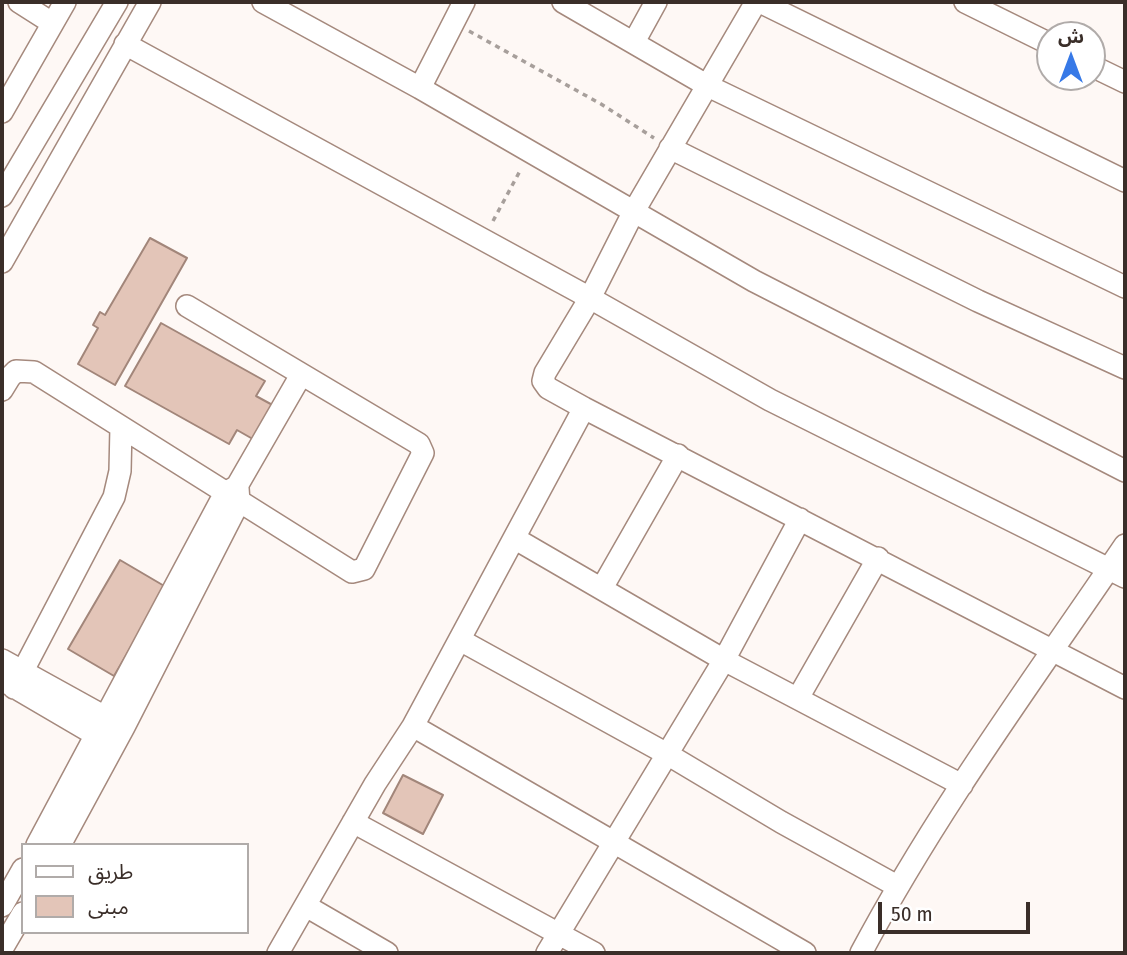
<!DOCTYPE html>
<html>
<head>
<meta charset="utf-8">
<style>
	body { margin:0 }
	#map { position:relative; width:1127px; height:955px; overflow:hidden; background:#fef8f5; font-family:"Fira Sans Condensed","Noto Sans Arabic",sans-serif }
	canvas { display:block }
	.frame { position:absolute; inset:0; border:4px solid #3a2e29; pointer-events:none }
	.legend { position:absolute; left:21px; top:843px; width:228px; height:91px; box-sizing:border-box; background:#fff; border:2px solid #b0aba9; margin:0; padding:9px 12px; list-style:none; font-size:21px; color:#3a2e29 }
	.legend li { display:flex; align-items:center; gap:14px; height:35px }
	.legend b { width:35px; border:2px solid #b0aba9 }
	.north { position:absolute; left:1036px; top:21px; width:70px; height:70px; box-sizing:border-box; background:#fff; border:2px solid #b0aba9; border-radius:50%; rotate:0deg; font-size:19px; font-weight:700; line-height:28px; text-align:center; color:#3a2e29 }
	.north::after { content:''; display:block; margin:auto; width:24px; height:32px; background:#3779e7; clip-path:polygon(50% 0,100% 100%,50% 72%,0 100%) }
	.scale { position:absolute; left:878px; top:902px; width:152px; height:32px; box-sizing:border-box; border:4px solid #3a2e29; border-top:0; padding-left:9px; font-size:21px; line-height:24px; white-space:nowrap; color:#3a2e29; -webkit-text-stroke:5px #fff; paint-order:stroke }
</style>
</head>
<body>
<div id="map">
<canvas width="1127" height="955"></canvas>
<div class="frame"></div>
<ul class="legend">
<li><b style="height:9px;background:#fff"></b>طريق</li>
<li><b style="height:19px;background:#e3c5b8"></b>مبنى</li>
</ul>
<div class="north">ش</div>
<div class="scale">50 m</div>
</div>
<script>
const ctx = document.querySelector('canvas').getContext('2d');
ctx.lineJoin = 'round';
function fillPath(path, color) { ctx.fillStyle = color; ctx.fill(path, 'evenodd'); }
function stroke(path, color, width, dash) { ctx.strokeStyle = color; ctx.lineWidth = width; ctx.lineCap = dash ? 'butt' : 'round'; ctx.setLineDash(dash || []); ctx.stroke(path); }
const building = new Path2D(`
	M 150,238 L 187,258 L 115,385 L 78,364 L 98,328 L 93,325 L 100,312 L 105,315 Z
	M 161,323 L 265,381 L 256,396 L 278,408 L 258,442 L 237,430 L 229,444 L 125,386 Z
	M 120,560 L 166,587 L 114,676 L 68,649 Z
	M 403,775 L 443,795 L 423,834 L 383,813 Z`);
const path = new Path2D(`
	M 469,31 L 601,104 L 654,138
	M 493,221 L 521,169`);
const minor = new Path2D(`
	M 19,2 L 52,23
	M 263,2 L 420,88 L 754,281 L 1125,471
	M 563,2 L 708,86 L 1125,287
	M 756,2 L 634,211 L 590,298 L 545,373 L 543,381 L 548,388 L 584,408 L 1125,688
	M 760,2 L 1125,181
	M 965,2 L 1050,44
	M 634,42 L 656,2
	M 125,44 L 590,298 L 770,400 L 1125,577
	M 1092,66 L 1125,82
	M 420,88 L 464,2
	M 2,112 L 65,2
	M 670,148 L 978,301 L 1125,368
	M 2,196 L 117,2
	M 2,262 L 150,2
	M 2,390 L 10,377 L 16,371 L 34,372 L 352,572 L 364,569 L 423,453 L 419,444 L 187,306
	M 584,408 L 413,726 L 805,953
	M 514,538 L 724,660 L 962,785
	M 602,588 L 678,455
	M 460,640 L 667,754 L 781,822 L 897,886
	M 2,660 L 116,723
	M 2,680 L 106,741
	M 14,688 L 114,497 L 120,471 L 121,427
	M 798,698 L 878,558
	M 353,822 L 594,953
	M 37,845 L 225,493 L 237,486 L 301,375
	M 60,845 L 124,727 L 239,502 L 238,488
	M 2,906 L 23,869
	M 306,906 L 387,953
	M 2,949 L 23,913
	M 278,953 L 375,784 L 413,726
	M 547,953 L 724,660 L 800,519
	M 861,953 C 937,810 1034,679 1125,545`);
fillPath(building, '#e3c5b8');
stroke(building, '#a2867a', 2);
stroke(minor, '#a5897d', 24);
stroke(path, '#a79f9b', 3.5, [5, 5]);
stroke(minor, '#fff', 21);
</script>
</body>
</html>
